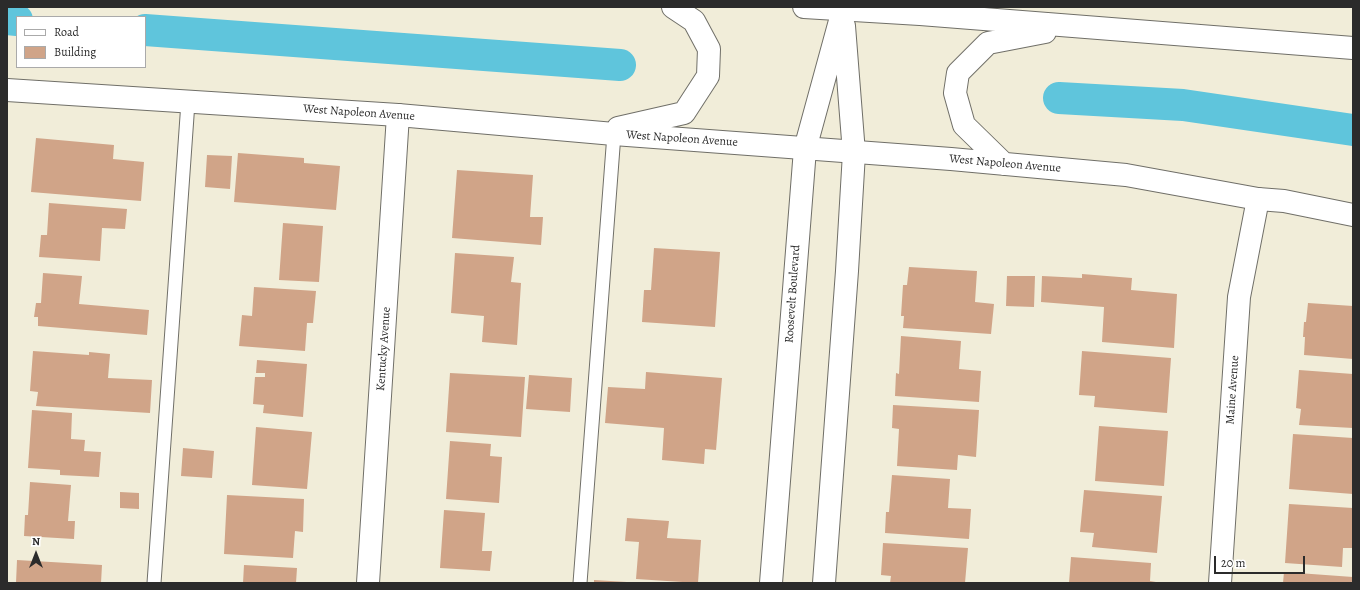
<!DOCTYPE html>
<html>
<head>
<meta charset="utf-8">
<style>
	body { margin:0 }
	#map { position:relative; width:1360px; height:590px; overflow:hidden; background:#f1edd9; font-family:Alegreya,serif }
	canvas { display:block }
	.frame { position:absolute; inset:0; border:8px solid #2b2b2b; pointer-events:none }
	.legend { position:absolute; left:16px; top:16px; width:130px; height:52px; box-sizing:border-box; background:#fff; border:1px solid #aaa; margin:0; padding:5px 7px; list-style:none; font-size:12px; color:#2b2b2b }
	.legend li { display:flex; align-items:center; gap:8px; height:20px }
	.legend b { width:20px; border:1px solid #aaa }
	.north { position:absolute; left:16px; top:534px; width:40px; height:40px; -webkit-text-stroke:3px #fff; paint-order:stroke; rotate:0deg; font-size:11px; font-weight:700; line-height:16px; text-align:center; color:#2b2b2b }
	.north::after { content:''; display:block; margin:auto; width:14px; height:18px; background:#2b2b2b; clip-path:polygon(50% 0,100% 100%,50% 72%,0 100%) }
	.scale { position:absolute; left:1214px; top:556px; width:91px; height:18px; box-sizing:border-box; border:2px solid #2b2b2b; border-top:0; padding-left:5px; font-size:12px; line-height:14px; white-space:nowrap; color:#2b2b2b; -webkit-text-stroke:3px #fff; paint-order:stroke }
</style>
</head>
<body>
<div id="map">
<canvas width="1360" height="590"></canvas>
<div class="frame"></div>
<ul class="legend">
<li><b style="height:5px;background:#fff"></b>Road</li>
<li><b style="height:11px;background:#d0a488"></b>Building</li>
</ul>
<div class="north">N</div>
<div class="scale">20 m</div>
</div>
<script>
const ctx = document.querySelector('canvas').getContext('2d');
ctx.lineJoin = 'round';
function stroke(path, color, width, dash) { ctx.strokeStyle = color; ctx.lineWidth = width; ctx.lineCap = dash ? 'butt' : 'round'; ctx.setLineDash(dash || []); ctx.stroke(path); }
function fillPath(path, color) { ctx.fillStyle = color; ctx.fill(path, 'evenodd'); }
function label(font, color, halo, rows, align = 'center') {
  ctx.font = font + ' Alegreya,serif'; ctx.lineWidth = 3.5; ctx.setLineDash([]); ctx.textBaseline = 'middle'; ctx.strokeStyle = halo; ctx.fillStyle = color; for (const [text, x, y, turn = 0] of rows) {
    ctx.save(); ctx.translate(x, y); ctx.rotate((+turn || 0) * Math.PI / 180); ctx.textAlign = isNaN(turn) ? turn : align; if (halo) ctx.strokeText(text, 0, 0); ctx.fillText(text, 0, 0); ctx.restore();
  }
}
const canal = new Path2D(`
	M 7,19 L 17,20
	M 145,30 L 620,65
	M 1059,98 L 1183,105 L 1353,130`);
const building = new Path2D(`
	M 36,138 L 114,145 L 113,159 L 144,162 L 141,201 L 31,192 Z
	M 238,153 L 304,158 L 304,163 L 340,166 L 336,210 L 234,202 Z
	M 207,155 L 232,156 L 230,189 L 205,187 Z
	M 457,170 L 533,175 L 530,217 L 543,217 L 541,245 L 452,238 Z
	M 49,203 L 127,209 L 125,229 L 102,228 L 100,261 L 39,257 L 41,235 L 47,235 Z
	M 283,223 L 323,226 L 319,282 L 279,280 Z
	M 654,248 L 720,252 L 715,327 L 642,322 L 644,290 L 651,290 Z
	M 455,253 L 514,257 L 511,282 L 521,283 L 517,345 L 482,342 L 484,316 L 451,313 Z
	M 909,267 L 977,271 L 975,302 L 994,304 L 991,334 L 903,328 L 904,316 L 901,316 L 903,285 L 907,285 Z
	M 43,273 L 82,276 L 79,304 L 149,310 L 147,335 L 38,326 L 38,317 L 34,317 L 36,303 L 41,303 Z
	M 1082,274 L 1132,278 L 1131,290 L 1177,294 L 1174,348 L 1102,342 L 1104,307 L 1041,302 L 1042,276 L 1082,278 Z
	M 1007,276 L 1035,276 L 1034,307 L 1006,306 Z
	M 254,287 L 316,291 L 313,323 L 307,323 L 305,351 L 239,346 L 242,315 L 252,316 Z
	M 1308,303 L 1353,306 L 1353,359 L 1304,355 L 1305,337 L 1303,337 L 1304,322 L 1306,322 Z
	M 901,336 L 961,341 L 959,369 L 981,371 L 979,402 L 895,396 L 896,373 L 899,374 Z
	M 33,351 L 89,355 L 89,352 L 110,354 L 108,378 L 152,380 L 150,413 L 36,406 L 38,392 L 30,391 Z
	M 1082,351 L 1171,358 L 1167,413 L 1094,407 L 1095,396 L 1079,395 Z
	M 257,360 L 307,364 L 303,417 L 263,413 L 264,405 L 253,404 L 255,377 L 265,377 L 265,373 L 256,373 Z
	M 1299,370 L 1353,374 L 1353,428 L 1299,425 L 1301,409 L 1296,408 Z
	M 646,372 L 722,378 L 716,450 L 705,449 L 704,464 L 662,460 L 664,428 L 605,423 L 608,387 L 645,389 Z
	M 450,373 L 525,377 L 521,437 L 446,432 Z
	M 529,375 L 572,378 L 570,412 L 526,409 Z
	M 893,405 L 979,410 L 976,457 L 958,455 L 957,470 L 897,466 L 899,429 L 892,428 Z
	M 32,410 L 72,413 L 71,439 L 85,440 L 84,451 L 101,452 L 99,477 L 60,475 L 60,470 L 28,468 Z
	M 1099,426 L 1168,431 L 1164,486 L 1095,481 Z
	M 256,427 L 312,432 L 307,489 L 252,485 Z
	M 1293,434 L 1353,438 L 1353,494 L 1289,489 Z
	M 450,441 L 491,444 L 490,456 L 502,457 L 499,503 L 446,499 Z
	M 183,448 L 214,451 L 212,478 L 181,476 Z
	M 892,475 L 950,479 L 948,508 L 971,509 L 969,539 L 885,533 L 886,512 L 889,512 Z
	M 30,482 L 71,485 L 68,521 L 75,521 L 74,539 L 24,536 L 25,515 L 28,515 Z
	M 1084,490 L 1162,496 L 1157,553 L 1092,547 L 1094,533 L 1080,532 Z
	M 120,492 L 139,493 L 139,509 L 120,508 Z
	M 227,495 L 304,499 L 303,532 L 295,531 L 293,558 L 224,554 Z
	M 1289,504 L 1353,508 L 1353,548 L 1343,548 L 1342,567 L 1285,563 Z
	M 444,510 L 485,513 L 482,551 L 492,551 L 490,571 L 440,568 Z
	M 627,518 L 669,521 L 667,538 L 701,540 L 698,583 L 636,579 L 639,542 L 625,541 Z
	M 883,543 L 968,548 L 965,583 L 890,583 L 891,576 L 881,575 Z
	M 1071,557 L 1151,563 L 1150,581 L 1156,582 L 1156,583 L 1069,583 Z
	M 17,560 L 102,565 L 101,583 L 16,583 Z
	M 244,565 L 297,568 L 296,583 L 243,583 Z
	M 1284,572 L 1353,577 L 1353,583 L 1283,583 Z
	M 594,580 L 627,582 L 627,583 L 594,583 Z`);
const service = new Path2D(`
	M 154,583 L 188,102
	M 580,583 L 614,134`);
const minor = new Path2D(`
	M 368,583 L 398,115
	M 1220,583 L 1239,297 L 1258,199`);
const tertiary = new Path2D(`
	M 771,583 L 805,149 L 843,10
	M 824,583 L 847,271 L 854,153 L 844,26`);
const secondary = new Path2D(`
	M 804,7 L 920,14 L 1353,48
	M 7,90 L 398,115 L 614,134 L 951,159 L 1126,175 L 1258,199 L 1284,201 L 1353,215
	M 618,128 L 684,113 L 708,76 L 709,49 L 694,21 L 673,7
	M 1004,164 L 964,125 L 955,93 L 958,73 L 988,43 L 1045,32`);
const streetNames = [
	["West Napoleon Avenue",359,113,4],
	["West Napoleon Avenue",682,139,4],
	["West Napoleon Avenue",1005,164,5],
	["Roosevelt Boulevard",793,294,-86],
	["Kentucky Avenue",384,349,-86],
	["Maine Avenue",1233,390,-86]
];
stroke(canal, '#5fc5dc', 32);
fillPath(building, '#d0a488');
stroke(service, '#706f68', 15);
stroke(minor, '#706f68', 24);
stroke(tertiary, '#706f68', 24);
stroke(secondary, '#706f68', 24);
stroke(service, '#fff', 13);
stroke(minor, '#fff', 22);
stroke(tertiary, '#fff', 22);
stroke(secondary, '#fff', 22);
label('12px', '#2b2b2b', '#fff', streetNames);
</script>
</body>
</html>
